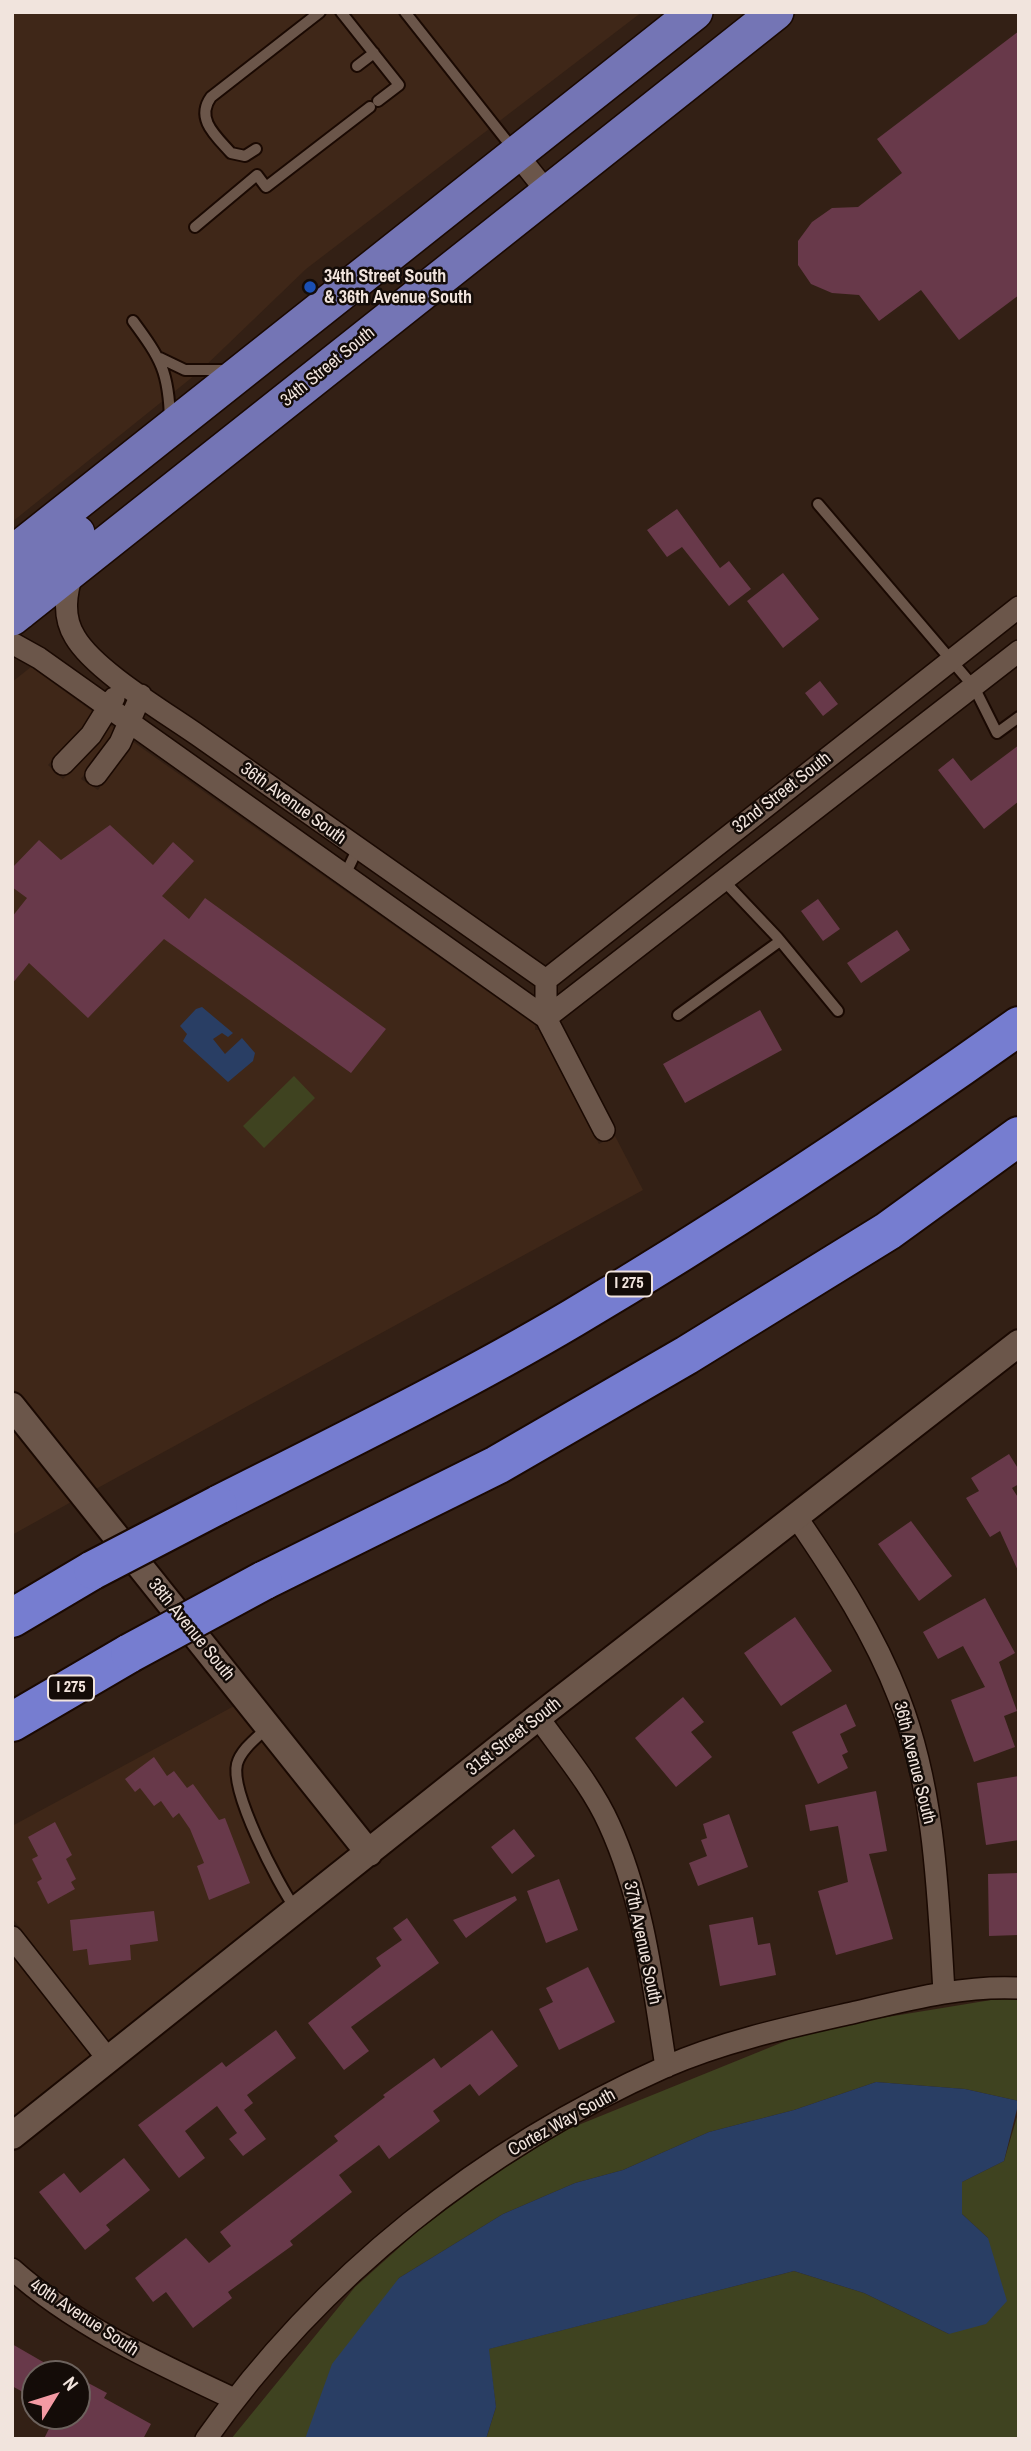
<!DOCTYPE html>
<html>
<head>
<meta charset="utf-8">
<style>
	body { margin:0 }
	#map { position:relative; width:1031px; height:2451px; overflow:hidden; background:#332015; font-family:"Archivo Narrow",sans-serif }
	canvas { display:block }
	.frame { position:absolute; inset:0; border:14px solid #f1e4dd; pointer-events:none }
	.north { position:absolute; left:21px; top:2360px; width:70px; height:70px; box-sizing:border-box; background:#140c08; border:2px solid #6c625d; border-radius:50%; rotate:52deg; font-size:19px; font-weight:700; line-height:28px; text-align:center; color:#f1e4dd }
	.north::after { content:''; display:block; margin:auto; width:24px; height:32px; background:#f49aa3; clip-path:polygon(50% 0,100% 100%,50% 72%,0 100%) }
</style>
</head>
<body>
<div id="map">
<canvas width="1031" height="2451"></canvas>
<div class="frame"></div>
<div class="north">N</div>
</div>
<script>
const ctx = document.querySelector('canvas').getContext('2d');
ctx.lineJoin = 'round';
function fillPath(path, color) { ctx.fillStyle = color; ctx.fill(path, 'evenodd'); }
function stroke(path, color, width, dash) { ctx.strokeStyle = color; ctx.lineWidth = width; ctx.lineCap = dash ? 'butt' : 'round'; ctx.setLineDash(dash || []); ctx.stroke(path); }
function label(font, color, halo, rows, align = 'center') {
  ctx.font = font + ' "Archivo Narrow",sans-serif'; ctx.lineWidth = 5; ctx.setLineDash([]); ctx.textBaseline = 'middle'; ctx.strokeStyle = halo; ctx.fillStyle = color; for (const [text, x, y, turn = 0] of rows) {
    ctx.save(); ctx.translate(x, y); ctx.rotate((+turn || 0) * Math.PI / 180); ctx.textAlign = isNaN(turn) ? turn : align; if (halo) ctx.strokeText(text, 0, 0); ctx.fillText(text, 0, 0); ctx.restore();
  }
}
const built = new Path2D(`
	M 12,12 L 642,12 L 306,269 L 200,371 L 12,522 Z
	M 31,667 L 93,712 L 82,729 L 48,765 L 63,779 L 99,742 L 110,725 L 114,728 L 110,738 L 81,779 L 98,790 L 132,741 L 535,1025 L 535,1030 L 539,1030 L 599,1144 L 615,1136 L 643,1190 L 94,1490 L 12,1387 L 12,682 Z
	M 12,1425 L 73,1501 L 12,1535 Z
	M 236,1705 L 353,1852 L 111,2043 L 12,1918 L 12,1826 Z
	M 12,1956 L 92,2058 L 12,2122 Z`);
const green = new Path2D(`
	M 294,1076 L 315,1098 L 264,1148 L 243,1126 Z
	M 1019,1999 L 1019,2101 L 965,2089 L 876,2082 L 794,2110 L 709,2132 L 623,2170 L 575,2183 L 503,2214 L 399,2278 L 305,2439 L 231,2439 L 355,2287 L 420,2229 L 495,2173 L 566,2130 L 798,2036 L 863,2021 L 991,2000 Z
	M 1019,2110 L 1019,2439 L 486,2439 L 496,2407 L 488,2349 L 794,2271 L 864,2293 L 949,2334 L 988,2238 L 962,2214 L 962,2182 L 1004,2161 Z`);
const water = new Path2D(`
	M 202,1007 L 233,1033 L 228,1037 L 222,1033 L 213,1039 L 225,1054 L 242,1038 L 255,1053 L 253,1061 L 228,1082 L 183,1041 L 187,1034 L 180,1026 L 196,1009 Z
	M 876,2082 L 965,2089 L 1019,2101 L 1004,2161 L 962,2182 L 962,2214 L 988,2238 L 1007,2301 L 986,2324 L 949,2334 L 864,2293 L 794,2271 L 489,2349 L 496,2407 L 486,2439 L 305,2439 L 332,2364 L 399,2278 L 503,2214 L 575,2183 L 623,2170 L 709,2132 L 794,2110 Z`);
const building = new Path2D(`
	M 1019,31 L 1019,295 L 959,340 L 921,290 L 879,321 L 859,295 L 832,293 L 811,284 L 798,265 L 798,241 L 812,222 L 832,208 L 858,207 L 902,173 L 877,139 Z
	M 677,509 L 720,568 L 729,561 L 751,589 L 729,606 L 682,547 L 667,557 L 647,530 Z
	M 783,573 L 819,619 L 783,648 L 747,601 Z
	M 820,681 L 838,704 L 823,716 L 805,693 Z
	M 1019,745 L 1019,801 L 984,829 L 938,770 L 953,758 L 971,781 Z
	M 110,825 L 153,865 L 173,842 L 194,861 L 162,896 L 189,919 L 205,898 L 386,1029 L 351,1073 L 164,939 L 88,1018 L 29,963 L 12,984 L 12,917 L 27,898 L 12,887 L 12,868 L 39,840 L 61,860 Z
	M 818,899 L 840,929 L 823,941 L 801,911 Z
	M 897,930 L 910,950 L 861,983 L 847,963 Z
	M 760,1010 L 782,1050 L 685,1103 L 663,1064 Z
	M 1009,1454 L 1019,1470 L 1019,1484 L 1012,1488 L 1019,1499 L 1019,1573 L 1000,1531 L 990,1537 L 966,1498 L 979,1491 L 971,1478 Z
	M 911,1521 L 952,1576 L 919,1601 L 878,1544 Z
	M 985,1598 L 1015,1653 L 999,1662 L 1017,1711 L 1004,1716 L 1015,1747 L 974,1762 L 951,1700 L 985,1687 L 963,1646 L 938,1659 L 923,1632 Z
	M 795,1617 L 832,1671 L 781,1706 L 744,1653 Z
	M 683,1697 L 704,1722 L 691,1732 L 712,1757 L 676,1787 L 635,1738 Z
	M 846,1704 L 856,1726 L 840,1734 L 848,1752 L 842,1755 L 848,1768 L 818,1784 L 792,1732 Z
	M 154,1757 L 167,1776 L 174,1771 L 187,1788 L 193,1784 L 219,1820 L 225,1818 L 250,1883 L 209,1900 L 197,1866 L 204,1863 L 190,1829 L 179,1813 L 173,1818 L 161,1801 L 154,1806 L 140,1788 L 135,1792 L 125,1779 Z
	M 1019,1776 L 1019,1840 L 986,1845 L 977,1783 Z
	M 876,1791 L 887,1851 L 869,1854 L 893,1939 L 836,1955 L 818,1891 L 848,1882 L 838,1826 L 810,1831 L 805,1805 Z
	M 729,1814 L 748,1867 L 698,1886 L 689,1863 L 707,1856 L 701,1840 L 707,1838 L 703,1824 Z
	M 55,1822 L 72,1855 L 66,1859 L 76,1879 L 71,1882 L 75,1889 L 48,1904 L 37,1882 L 42,1879 L 32,1859 L 38,1856 L 28,1837 Z
	M 514,1829 L 535,1856 L 512,1874 L 491,1847 Z
	M 1019,1873 L 1019,1935 L 989,1936 L 988,1874 Z
	M 559,1879 L 578,1930 L 546,1943 L 527,1891 Z
	M 515,1896 L 517,1900 L 466,1938 L 453,1920 Z
	M 154,1911 L 158,1941 L 130,1945 L 131,1960 L 89,1965 L 87,1949 L 73,1951 L 70,1920 Z
	M 753,1917 L 758,1945 L 770,1943 L 776,1975 L 720,1986 L 709,1925 Z
	M 407,1918 L 439,1963 L 351,2027 L 369,2051 L 344,2070 L 308,2023 L 381,1966 L 376,1958 L 402,1940 L 393,1928 Z
	M 588,1967 L 615,2022 L 559,2050 L 539,2009 L 553,2002 L 546,1988 Z
	M 276,2030 L 296,2058 L 247,2095 L 253,2103 L 244,2110 L 266,2139 L 243,2156 L 229,2139 L 237,2133 L 217,2106 L 185,2131 L 205,2158 L 179,2178 L 138,2125 L 222,2062 L 226,2067 Z
	M 492,2030 L 518,2066 L 479,2096 L 470,2084 L 433,2111 L 440,2121 L 389,2159 L 379,2145 L 339,2175 L 352,2192 L 290,2241 L 293,2245 L 228,2292 L 232,2298 L 193,2328 L 166,2292 L 153,2302 L 135,2278 L 186,2238 L 209,2263 L 231,2246 L 220,2232 L 338,2141 L 334,2136 L 385,2097 L 383,2095 L 434,2058 L 441,2068 Z
	M 124,2158 L 150,2190 L 106,2225 L 110,2230 L 85,2250 L 39,2192 L 64,2173 L 80,2193 Z
	M 12,2344 L 64,2374 L 35,2374 L 35,2388 L 30,2396 L 12,2386 Z
	M 77,2377 L 107,2393 L 104,2398 L 151,2424 L 143,2439 L 44,2439 L 55,2416 L 77,2416 Z`);
const service = new Path2D(`
	M 341,12 L 399,85 L 378,101
	M 405,12 L 514,150
	M 357,66 L 374,53
	M 256,149 L 245,156 L 231,153 C 216,136 195,119 211,97 L 320,12
	M 195,227 L 257,175 L 266,187 L 370,107
	M 133,321 C 161,359 169,372 170,421
	M 160,358 L 185,370 L 228,370
	M 818,504 L 974,687 L 997,733 L 1019,717
	M 344,877 L 357,850
	M 724,881 L 777,937 L 838,1011
	M 678,1015 L 780,941
	M 268,1727 C 258,1737 241,1749 237,1764 C 230,1792 278,1884 295,1908`);
const minor = new Path2D(`
	M 516,153 L 547,192
	M 73,571 C 66,593 62,616 75,637 C 95,671 165,712 199,736 C 314,818 430,899 546,980
	M 12,643 L 39,658 L 546,1018
	M 63,764 L 91,735 L 114,698
	M 96,775 L 120,743 L 141,695
	M 546,980 L 1019,607
	M 546,980 L 546,1018 L 604,1130
	M 546,1018 L 1019,651
	M 797,1518 C 836,1575 874,1633 899,1698 C 935,1791 938,1893 944,1992
	M 538,1717 C 562,1751 592,1786 609,1824 C 644,1900 653,1984 666,2067
	M 12,1937 L 108,2059
	M 12,2269 C 77,2327 156,2362 234,2399
	M 206,2439 C 321,2276 483,2148 665,2067 C 724,2041 790,2027 852,2013 C 907,2000 962,1985 1019,1988`);
const tertiary = new Path2D(`
	M 12,1406 L 369,1853
	M 12,2136 L 538,1717 L 1019,1343`);
const trunk = new Path2D(`
	M 12,554 L 695,12
	M 20,612 C 19,571 48,557 77,533
	M 12,618 L 776,12`);
const motorway = new Path2D(`
	M 218,1505 C 337,1445 458,1386 573,1318 C 726,1227 874,1129 1019,1026
	M 263,1581 L 497,1465 L 687,1355 L 888,1231 L 1019,1136
	M 12,1618 L 93,1570
	M 12,1722 L 130,1653`);
const motorwayBridge = new Path2D(`
	M 93,1570 L 218,1505
	M 130,1653 L 263,1581`);
const markers = [
	[310,287,7,"#1a4fb4"]
];
const shields = [
	[629,1284,46],
	[71,1688,46]
];
const shieldNames = [
	["I 275",629,1284],
	["I 275",71,1688]
];
const poiNames = [
	["34th Street South",324,277],
	["& 36th Avenue South",324,298]
];
const streetNames = [
	["34th Street South",328,367,-39],
	["32nd Street South",782,793,-38],
	["36th Avenue South",293,804,36],
	["38th Avenue South",191,1630,51],
	["31st Street South",514,1737,-38],
	["36th Avenue South",914,1763,76],
	["37th Avenue South",642,1943,78],
	["Cortez Way South",562,2123,-29],
	["40th Avenue South",84,2318,33]
];
fillPath(built, '#3f2718');
fillPath(green, '#3f4320');
fillPath(water, '#293e64');
fillPath(building, '#68394a');
stroke(service, '#1a0902', 14);
stroke(minor, '#1a0902', 24);
stroke(tertiary, '#1a0902', 30);
stroke(trunk, '#1a0902', 38);
stroke(motorway, '#1a0902', 42);
stroke(service, '#6b564a', 10);
stroke(minor, '#6b564a', 21);
stroke(tertiary, '#6b564a', 26);
stroke(trunk, '#7475b5', 35);
stroke(motorway, '#767dd0', 38);
stroke(motorwayBridge, '#1a0902', 42, []);
stroke(motorwayBridge, '#767dd0', 38);
for (const [x, y, r, color] of markers) { const dot = new Path2D(); dot.arc(x, y, r, 0, 2 * Math.PI); ctx.fillStyle = color; ctx.fill(dot); stroke(dot, '#140c08', 2.5); }
for (const [x, y, w] of shields) { const box = new Path2D(); box.roundRect(x - w / 2, y - 12.5, w, 25, 5); ctx.fillStyle = '#140c08'; ctx.fill(box); stroke(box, '#f1e4dd', 2); }
label('bold 16px', '#f1e4dd', null, shieldNames);
label('bold 18px', '#f1e4dd', '#140c08', poiNames, 'left');
label('18px', '#f1e4dd', '#140c08', streetNames);
</script>
</body>
</html>
